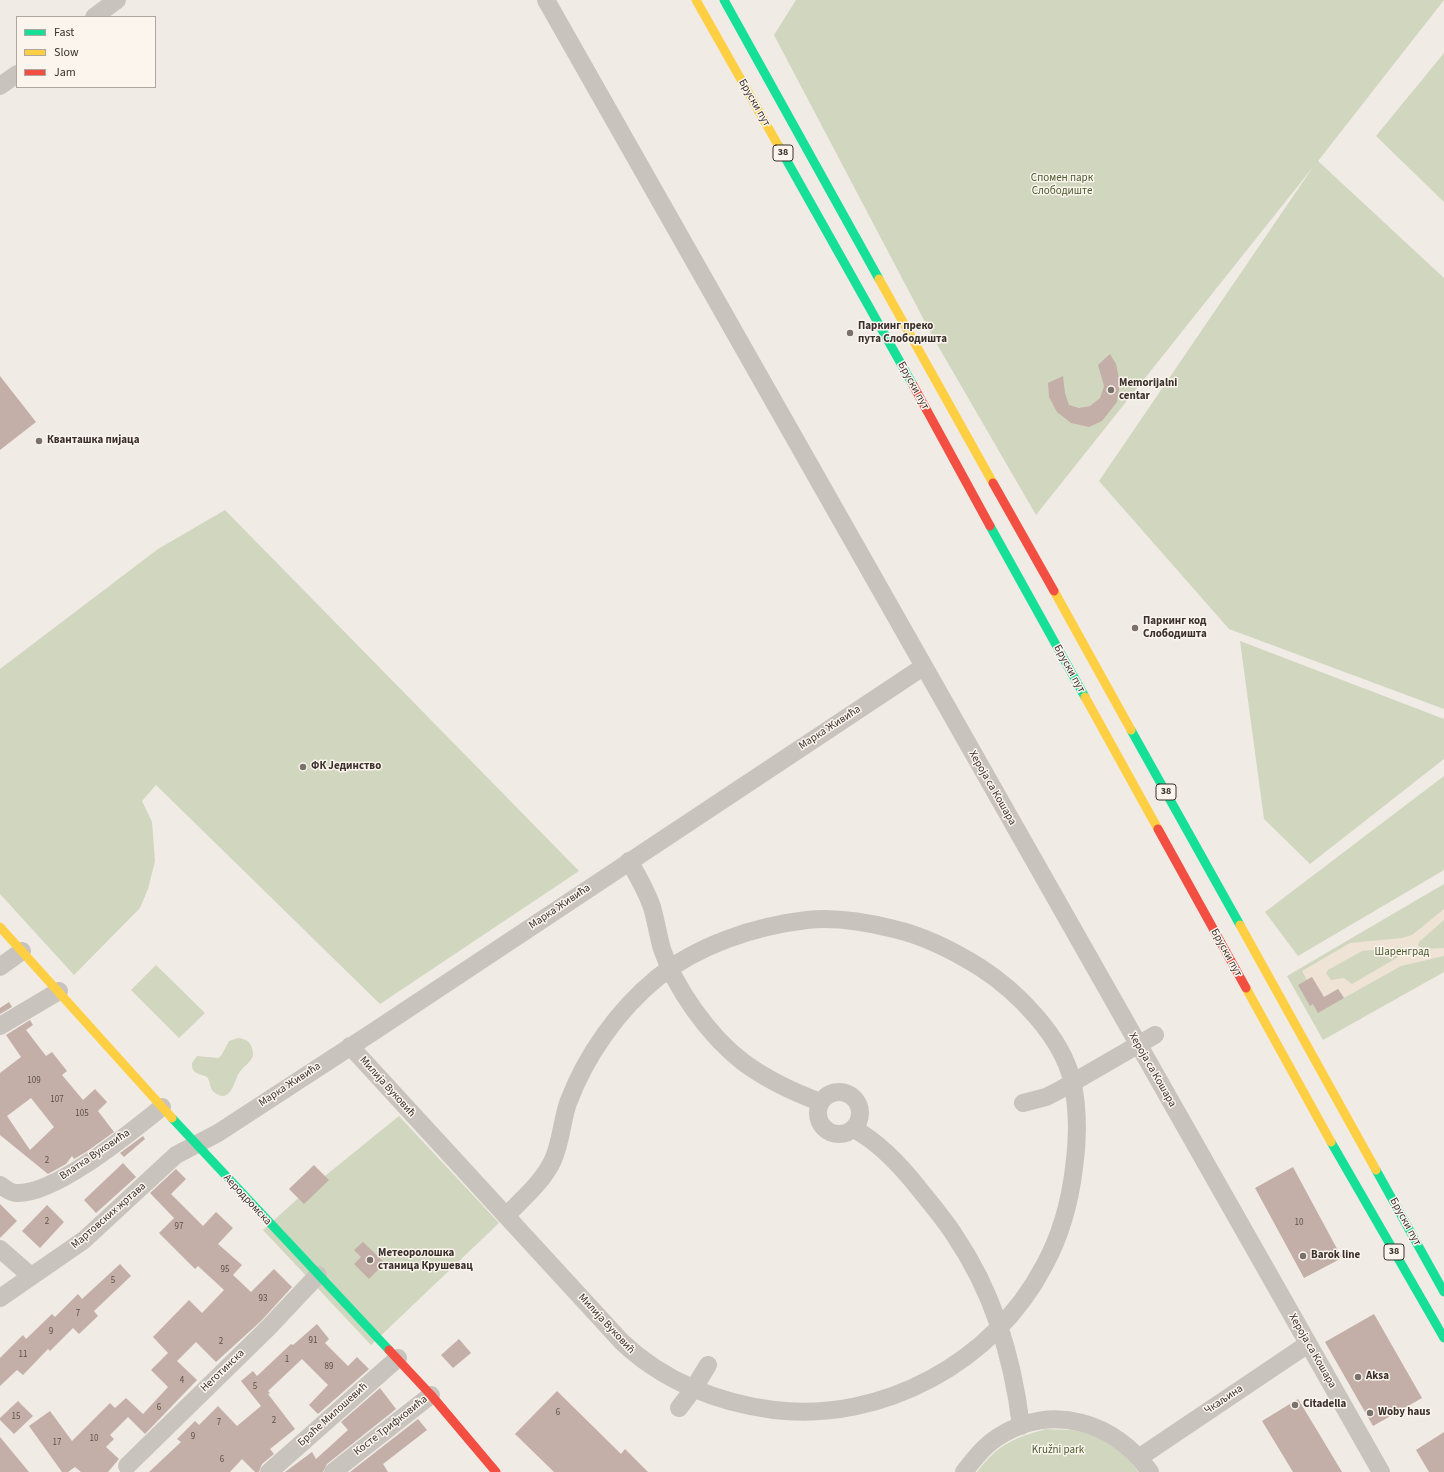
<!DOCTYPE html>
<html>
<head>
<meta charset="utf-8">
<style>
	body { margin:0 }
	#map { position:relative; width:1444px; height:1472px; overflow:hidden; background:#f0ebe5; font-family:"Source Sans 3",sans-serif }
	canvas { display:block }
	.legend { position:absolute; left:16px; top:16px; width:140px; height:72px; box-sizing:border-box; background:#fbf5ee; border:1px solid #aea6a0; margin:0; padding:5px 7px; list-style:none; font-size:12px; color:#3b302b }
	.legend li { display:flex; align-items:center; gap:8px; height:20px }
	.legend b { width:20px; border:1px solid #aea6a0 }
</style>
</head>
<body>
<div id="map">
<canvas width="1444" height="1472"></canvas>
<ul class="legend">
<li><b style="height:5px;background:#16e098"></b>Fast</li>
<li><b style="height:5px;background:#ffcf43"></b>Slow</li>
<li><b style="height:5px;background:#f24e42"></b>Jam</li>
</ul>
</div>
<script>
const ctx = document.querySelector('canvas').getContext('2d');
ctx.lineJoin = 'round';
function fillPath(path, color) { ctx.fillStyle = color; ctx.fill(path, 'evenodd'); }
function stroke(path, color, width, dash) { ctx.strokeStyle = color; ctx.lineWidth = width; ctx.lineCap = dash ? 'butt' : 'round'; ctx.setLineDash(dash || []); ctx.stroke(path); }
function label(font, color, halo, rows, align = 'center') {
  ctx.font = font + ' "Source Sans 3",sans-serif'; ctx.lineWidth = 3; ctx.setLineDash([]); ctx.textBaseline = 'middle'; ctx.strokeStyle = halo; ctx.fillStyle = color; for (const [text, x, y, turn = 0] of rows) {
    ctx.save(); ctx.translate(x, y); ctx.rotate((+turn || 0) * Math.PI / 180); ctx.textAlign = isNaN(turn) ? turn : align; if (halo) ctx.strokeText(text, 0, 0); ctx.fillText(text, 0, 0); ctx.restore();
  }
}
const green = new Path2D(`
	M 796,0 L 1444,0 L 1318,161 L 1444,278 L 1444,709 L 1229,629 L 1099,481 L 1313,167 L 1036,515 L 934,339 L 774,35 Z
	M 1444,53 L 1444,202 L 1376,136 Z
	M 225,510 L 579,871 L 380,1004 L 156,785 L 142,801 L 152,822 L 155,861 L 148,889 L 140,908 L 74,975 L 0,894 L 0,669 L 158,549 Z
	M 1240,641 L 1444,719 L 1444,759 L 1310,864 L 1264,819 Z
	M 1444,776 L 1444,870 L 1298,956 L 1265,912 Z
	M 1444,884 L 1444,972 L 1323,1040 L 1287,976 Z
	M 156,965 L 205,1013 L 179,1038 L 131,990 Z
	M 238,1038 C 249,1039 253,1045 253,1056 C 250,1063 243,1067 239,1073 C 234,1081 231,1104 215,1093 C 209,1089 211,1082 207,1077 C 199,1073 191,1074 192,1063 L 197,1056 L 218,1058 L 221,1056 L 229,1041 Z
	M 399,1116 L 499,1223 L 371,1345 L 263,1230 L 304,1193 Z
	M 1046,1429 C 1056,1430 1068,1429 1078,1431 C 1100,1434 1127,1453 1138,1472 L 977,1472 C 998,1444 1014,1438 1046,1429 Z`);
const plaza = new Path2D(`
	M 1444,909 L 1444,920 L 1419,942 L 1418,946 L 1424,949 L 1444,948 L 1444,956 L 1401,966 L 1344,998 L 1338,989 L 1324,997 L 1312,978 L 1307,980 L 1302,971 L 1350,943 L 1402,938 L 1412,935 ZM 1403,947 L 1407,951 L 1405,953 L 1352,984 L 1344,978 L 1331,980 L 1326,973 L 1328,970 L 1362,951 Z`);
const building = new Path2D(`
	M 1110,354 L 1116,364 L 1120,383 L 1117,402 L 1102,421 L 1089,427 L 1071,423 L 1057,412 L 1049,397 L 1048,383 L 1063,376 L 1065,393 L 1069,405 L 1079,408 L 1090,406 L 1100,398 L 1104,386 L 1098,365 Z
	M 0,376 L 36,422 L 0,450 Z
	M 1312,977 L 1324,997 L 1338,989 L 1344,998 L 1318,1013 L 1313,1004 L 1310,1006 L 1298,985 Z
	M 9,1002 L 12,1007 L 0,1014 L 0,1008 Z
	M 30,1020 L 33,1025 L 26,1030 L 46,1056 L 52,1052 L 67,1071 L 62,1075 L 83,1100 L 95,1089 L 107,1102 L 98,1111 L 114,1132 L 86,1152 L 74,1159 L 72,1156 L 66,1164 L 48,1174 L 0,1135 L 0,1073 L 21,1057 L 6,1035 ZM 31,1098 L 54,1127 L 30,1150 L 7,1116 Z
	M 143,1136 L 145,1139 L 124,1157 L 120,1153 Z
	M 123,1163 L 136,1177 L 96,1213 L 84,1200 Z
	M 314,1165 L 329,1180 L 304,1204 L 289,1189 Z
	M 1293,1167 L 1342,1258 L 1304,1278 L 1255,1188 Z
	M 176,1169 L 186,1179 L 171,1194 L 203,1226 L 216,1212 L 233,1228 L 218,1244 L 242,1265 L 233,1275 L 251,1292 L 274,1269 L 292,1287 L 261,1321 L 216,1362 L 196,1342 L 177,1361 L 197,1380 L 145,1434 L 128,1417 L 110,1435 L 114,1439 L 106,1447 L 119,1459 L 108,1472 L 81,1472 L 75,1467 L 68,1472 L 62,1472 L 29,1426 L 50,1411 L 72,1441 L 110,1403 L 115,1408 L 126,1398 L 143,1414 L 168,1387 L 151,1370 L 168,1353 L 153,1337 L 189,1300 L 202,1313 L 224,1290 L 198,1266 L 195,1269 L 159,1233 L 174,1218 L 150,1193 Z
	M 0,1204 L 17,1221 L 0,1238 Z
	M 47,1205 L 64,1222 L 40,1248 L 22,1231 Z
	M 363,1242 L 385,1263 L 369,1279 L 354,1264 L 361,1257 L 354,1250 Z
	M 120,1264 L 131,1276 L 94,1311 L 98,1316 L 79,1334 L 73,1328 L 50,1351 L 48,1349 L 23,1375 L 17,1370 L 0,1386 L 0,1358 L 23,1335 L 26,1339 L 52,1314 L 55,1317 L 78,1294 L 82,1299 Z
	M 1374,1314 L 1422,1398 L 1373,1426 L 1325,1342 Z
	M 317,1324 L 329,1339 L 325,1343 L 348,1366 L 357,1357 L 369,1369 L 318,1414 L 309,1405 L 328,1385 L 302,1359 L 268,1391 L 270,1393 L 268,1394 L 295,1429 L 270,1449 L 274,1454 L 262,1464 L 259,1472 L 255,1472 L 242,1459 L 230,1472 L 149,1472 L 181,1442 L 177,1439 L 195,1421 L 199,1425 L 218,1406 L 237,1426 L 261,1406 L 241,1381 L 253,1371 L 257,1376 L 291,1344 L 293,1345 Z
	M 459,1339 L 471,1353 L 453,1368 L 441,1355 Z
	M 380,1388 L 396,1409 L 327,1464 L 323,1472 L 285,1472 L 312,1452 L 316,1459 L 348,1430 L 341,1422 Z
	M 557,1391 L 621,1454 L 625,1449 L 648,1472 L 554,1472 L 515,1434 Z
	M 1298,1399 L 1318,1432 L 1342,1472 L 1293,1472 L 1262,1421 Z
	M 18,1401 L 33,1416 L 14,1434 L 0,1420 L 0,1418 Z
	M 418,1419 L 427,1430 L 383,1464 L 388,1472 L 350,1472 Z
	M 1444,1432 L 1444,1472 L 1429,1472 L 1416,1450 Z
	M 0,1437 L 29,1472 L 0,1472 Z`);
const street = new Path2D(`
	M 546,0 L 1381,1472
	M 94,17 L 117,0
	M 0,86 L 17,74
	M 629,861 C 638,876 646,890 652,907 C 656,921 658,935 662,949 C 675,988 709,1036 743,1062 C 766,1079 793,1092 820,1102
	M 0,967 L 22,951
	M 0,1026 L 59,991
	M 350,1046 L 622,1342 C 663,1381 718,1403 774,1410 C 882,1423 994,1362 1044,1266 C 1060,1237 1070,1201 1074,1168 C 1078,1140 1078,1108 1072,1080 C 1061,1036 1018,992 981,968 C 954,951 925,936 894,929 C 866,922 835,917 807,920 C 755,926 698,945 657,978 C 618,1010 586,1055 568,1103 C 562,1121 561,1142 553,1160 C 543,1182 522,1199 506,1216
	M818 1113a21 21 0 1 1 42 0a21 21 0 1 1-42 0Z
	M 1023,1103 L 1046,1097 L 1058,1091 L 1155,1035
	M 854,1129 C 880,1143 902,1167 920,1190 C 932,1205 945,1220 955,1236 C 993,1292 1013,1359 1021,1426
	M 0,1185 C 5,1188 10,1193 16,1193 C 54,1196 132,1131 162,1107
	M 0,1249 L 31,1276
	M 0,1298 L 84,1240 L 176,1155 L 218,1133 L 373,1032 L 923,667
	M 679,1408 L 694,1388 L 708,1365
	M 1140,1457 L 1308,1344
	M 127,1466 L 268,1328 L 318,1275
	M 269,1472 L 398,1358
	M 333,1472 L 431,1395
	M 964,1472 C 974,1459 984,1446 998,1437 C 1052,1402 1115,1422 1150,1472`);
const fast = new Path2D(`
	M 724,0 L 879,279
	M 778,145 L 913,385
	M 990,526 L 1085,697
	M 1131,730 L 1240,925
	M 172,1118 L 389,1350
	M 1331,1142 L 1444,1338
	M 1376,1170 L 1444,1292`);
const slow = new Path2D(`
	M 696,0 L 778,145
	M 879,279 L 993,483
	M 1054,591 L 1131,730
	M 1085,697 L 1158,829
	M 1240,925 L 1376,1170
	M 0,927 L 172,1118
	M 1246,988 L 1331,1142`);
const jam = new Path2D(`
	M 913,385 L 990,526
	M 993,483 L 1054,591
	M 1158,829 L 1246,988
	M 389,1350 L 431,1395 L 496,1472`);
const markers = [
	[850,333,4,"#7a716c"],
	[1111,390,4,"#7a716c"],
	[39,441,4,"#7a716c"],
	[1135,628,4,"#7a716c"],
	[303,767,4,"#7a716c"],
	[1303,1256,4,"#7a716c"],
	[370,1260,4,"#7a716c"],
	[1358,1377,4,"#7a716c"],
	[1295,1405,4,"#7a716c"],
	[1370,1413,4,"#7a716c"]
];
const numberNames = [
	["109",34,1081],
	["107",57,1100],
	["105",82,1114],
	["2",47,1161],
	["2",47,1222],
	["10",1299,1223],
	["97",179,1227],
	["95",225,1270],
	["5",113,1281],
	["93",263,1299],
	["7",78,1314],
	["9",51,1332],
	["91",313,1341],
	["2",221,1342],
	["11",23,1355],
	["1",287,1360],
	["89",329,1367],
	["4",182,1381],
	["5",255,1387],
	["6",159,1408],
	["6",558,1413],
	["15",16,1417],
	["2",274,1421],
	["7",219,1423],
	["9",193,1437],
	["10",94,1439],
	["17",57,1443],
	["6",222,1460]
];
const shields = [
	[783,153,20],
	[1166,792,20],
	[1394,1252,20]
];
const shieldNames = [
	["38",783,153],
	["38",1166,792],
	["38",1394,1252]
];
const streetNames = [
	["Бруски пут",754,103,60],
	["Бруски пут",913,386,61],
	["Бруски пут",1069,669,61],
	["Марка Живића",830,728,-33],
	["Хероја са Кошара",992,788,60],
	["Марка Живића",560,907,-34],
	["Бруски пут",1226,953,61],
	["Хероја са Кошара",1152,1070,60],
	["Марка Живића",290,1085,-33],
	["Милија Вуковић",387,1087,48],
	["Влатка Вуковића",95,1155,-34],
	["Аеродромска",247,1200,47],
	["Мартовских жртава",109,1216,-41],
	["Бруски пут",1405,1222,61],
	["Милија Вуковић",606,1324,47],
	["Хероја са Кошара",1312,1351,60],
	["Неготинска",223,1371,-44],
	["Чкаљина",1224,1400,-34],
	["Браће Милошевић",333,1415,-42],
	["Косте Трифковића",391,1426,-38]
];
const parkNames = [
	["Спомен парк",1062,179],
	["Слободиште",1062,192],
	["Шаренград",1402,953],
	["Kružni park",1058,1451]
];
const poiNames = [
	["Паркинг преко",858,327],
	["пута Слободишта",858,340],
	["Memorijalni",1119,384],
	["centar",1119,397],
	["Кванташка пијаца",47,441],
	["Паркинг код",1143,622],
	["Слободишта",1143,635],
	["ФК Јединство",311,767],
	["Метеоролошка",378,1254],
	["станица Крушевац",378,1267],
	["Barok line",1311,1256],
	["Aksa",1366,1377],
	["Citadella",1303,1405],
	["Woby haus",1378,1413]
];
fillPath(green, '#d1d6bf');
fillPath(plaza, '#eee3d5');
fillPath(building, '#c3afa7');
stroke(street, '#c9c3be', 18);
stroke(fast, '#16e098', 9);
stroke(slow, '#ffcf43', 9);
stroke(jam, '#f24e42', 9);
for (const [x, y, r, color] of markers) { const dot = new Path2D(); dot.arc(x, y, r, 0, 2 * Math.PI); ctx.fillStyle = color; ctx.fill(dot); stroke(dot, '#fbf5ee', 1.5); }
label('9px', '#5d504a', null, numberNames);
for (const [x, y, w] of shields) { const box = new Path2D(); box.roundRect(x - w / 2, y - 8, w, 16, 3); ctx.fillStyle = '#fbf5ee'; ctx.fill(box); stroke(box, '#3b302b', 1); }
label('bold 10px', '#3b302b', null, shieldNames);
label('11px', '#3b302b', '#fbf5ee', streetNames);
label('11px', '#4a5a2e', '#fbf5ee', parkNames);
label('bold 11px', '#3b302b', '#fbf5ee', poiNames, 'left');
</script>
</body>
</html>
